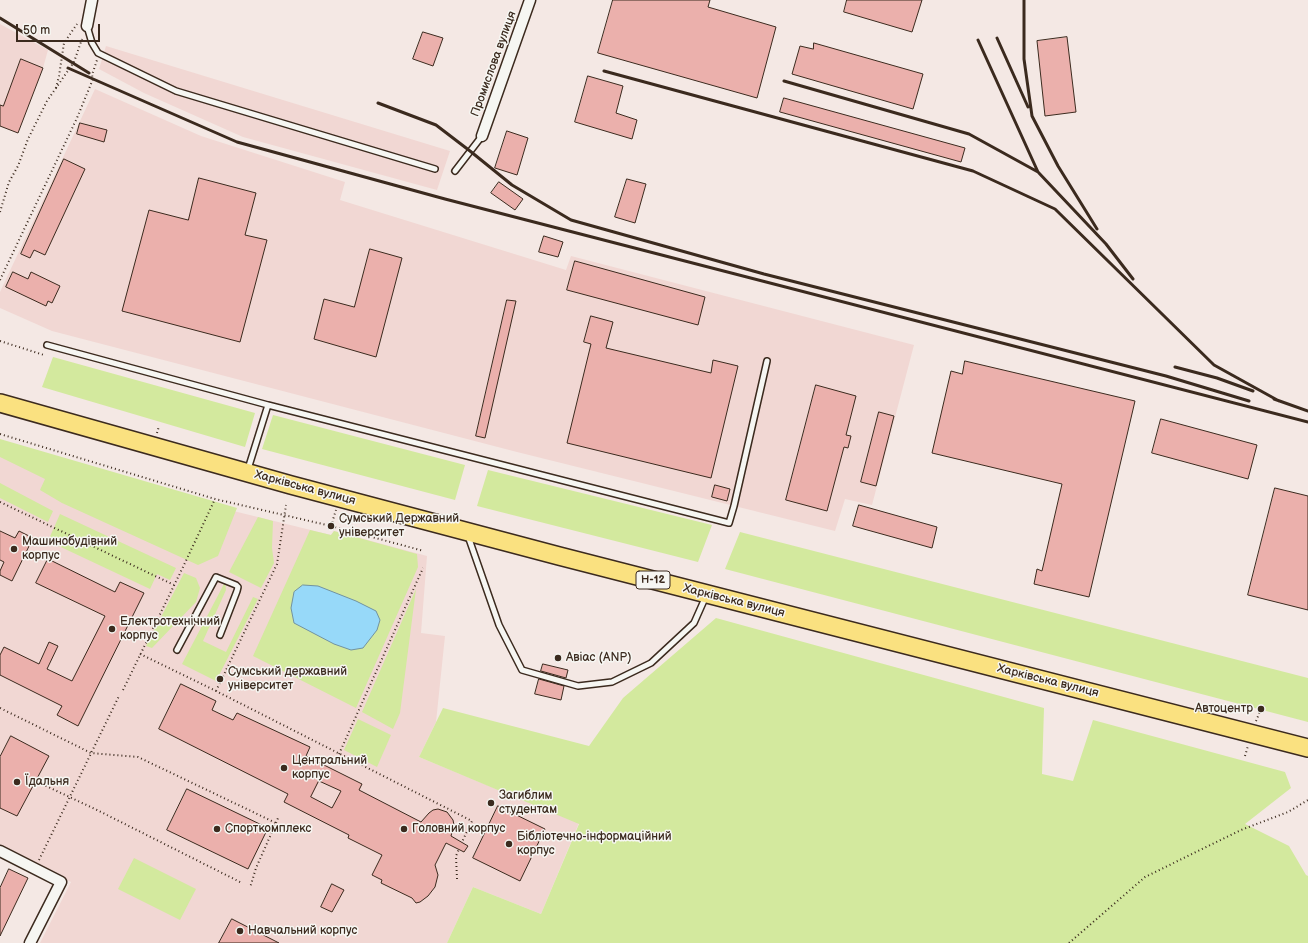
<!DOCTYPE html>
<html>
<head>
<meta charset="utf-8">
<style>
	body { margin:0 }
	#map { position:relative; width:1308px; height:943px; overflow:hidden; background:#f4e8e4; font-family:"Balsamiq Sans",sans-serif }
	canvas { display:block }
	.scale { position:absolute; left:16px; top:24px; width:84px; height:18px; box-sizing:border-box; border:2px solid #3b2a1e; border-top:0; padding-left:5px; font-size:12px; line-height:14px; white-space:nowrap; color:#3b2a1e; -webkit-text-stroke:3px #f6f6f2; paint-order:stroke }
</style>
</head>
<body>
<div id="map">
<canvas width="1308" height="943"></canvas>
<div class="scale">50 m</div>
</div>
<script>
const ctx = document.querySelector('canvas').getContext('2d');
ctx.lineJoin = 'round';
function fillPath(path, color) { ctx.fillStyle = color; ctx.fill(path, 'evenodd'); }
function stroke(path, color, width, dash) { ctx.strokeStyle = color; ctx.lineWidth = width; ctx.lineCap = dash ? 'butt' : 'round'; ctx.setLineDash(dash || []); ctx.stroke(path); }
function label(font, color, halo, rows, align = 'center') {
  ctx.font = font + ' "Balsamiq Sans",sans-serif'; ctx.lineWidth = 3; ctx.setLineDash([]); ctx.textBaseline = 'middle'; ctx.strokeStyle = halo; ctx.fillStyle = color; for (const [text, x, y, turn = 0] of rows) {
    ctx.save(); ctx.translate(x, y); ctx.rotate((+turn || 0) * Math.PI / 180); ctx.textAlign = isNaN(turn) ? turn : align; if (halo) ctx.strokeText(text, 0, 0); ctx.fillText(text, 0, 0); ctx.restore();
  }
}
const built = new Path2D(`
	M 0,24 L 48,50 L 43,68 L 18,133 L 0,126 Z
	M 106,46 L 450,151 L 437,190 L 243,137 L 144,93 L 99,69 Z
	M 95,89 L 201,136 L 345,182 L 340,200 L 566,270 L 571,256 L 914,345 L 872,505 L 845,499 L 835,531 L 517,452 L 52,331 L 0,308 L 0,292 Z
	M 0,441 L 205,504 L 331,535 L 334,531 L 427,556 L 421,633 L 445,636 L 436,722 L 419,757 L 579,823 L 541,914 L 473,887 L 447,943 L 40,943 L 71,882 L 0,846 Z`);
const green = new Path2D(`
	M 53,357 L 255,413 L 245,447 L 42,387 Z
	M 273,415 L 465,465 L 455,500 L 262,449 Z
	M 0,439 L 237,508 L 218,556 L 198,565 L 62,503 L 40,490 L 45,479 L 0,457 Z
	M 488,470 L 712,525 L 698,562 L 477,506 Z
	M 0,483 L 53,511 L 48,522 L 0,498 Z
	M 60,514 L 176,568 L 170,580 L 157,574 L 150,589 L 48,541 Z
	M 258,517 L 273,521 L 272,548 L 274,563 L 261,588 L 229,572 Z
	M 310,530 L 331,535 L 334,531 L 417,554 L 418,567 L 356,708 L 253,656 Z
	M 740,532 L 1308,678 L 1308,722 L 725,569 Z
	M 184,573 L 196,578 L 200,588 L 196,602 L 152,648 L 146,646 Z
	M 225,582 L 226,590 L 203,641 L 226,652 L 253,597 L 258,599 L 216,681 L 182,664 Z
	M 416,589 L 400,713 L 393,729 L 362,712 Z
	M 716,618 L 1044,708 L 1042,774 L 1073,781 L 1093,720 L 1285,772 L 1291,788 L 1245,824 L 1289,846 L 1306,875 L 1308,876 L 1308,943 L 447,943 L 473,887 L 541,914 L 579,824 L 419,757 L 443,708 L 589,746 L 623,698 Z
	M 358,719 L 391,735 L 377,767 L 344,750 Z
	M 134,858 L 196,889 L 180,920 L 118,889 Z`);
const water = new Path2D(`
	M 303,585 L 318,586 L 356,601 L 376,611 L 380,620 L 377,630 L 363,648 L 351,650 L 334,644 L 294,623 L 291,608 L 294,592 Z`);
const building = new Path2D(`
	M 613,0 L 710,0 L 708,7 L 776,27 L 757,98 L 598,53 Z
	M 847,0 L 922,0 L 912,32 L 844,12 Z
	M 423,32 L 443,38 L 433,66 L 413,59 Z
	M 1067,37 L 1076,112 L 1045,116 L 1037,41 Z
	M 814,43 L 923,74 L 913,109 L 792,74 L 800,46 L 813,49 Z
	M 21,59 L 43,68 L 18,133 L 0,126 L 0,105 L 3,106 Z
	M 588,76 L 623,86 L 616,113 L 637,120 L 632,139 L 575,122 Z
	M 784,98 L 965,148 L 961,162 L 780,112 Z
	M 80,123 L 107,130 L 104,142 L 77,134 Z
	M 507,131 L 528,138 L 517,175 L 495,168 Z
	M 64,159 L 85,169 L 45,255 L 34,250 L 30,258 L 21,254 Z
	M 199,178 L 256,193 L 245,235 L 267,240 L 240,342 L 122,311 L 149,210 L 188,220 Z
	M 627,179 L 646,184 L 635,223 L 615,217 Z
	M 499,182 L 523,199 L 515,210 L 491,193 Z
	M 544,236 L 563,242 L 558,257 L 539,252 Z
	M 370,249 L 402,258 L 376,357 L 314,339 L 324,299 L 354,307 Z
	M 575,261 L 705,297 L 698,325 L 567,290 Z
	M 13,272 L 28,279 L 31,272 L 60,286 L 52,303 L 48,301 L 46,306 L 6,287 Z
	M 507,300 L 516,301 L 485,438 L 476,436 Z
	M 591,316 L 613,322 L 606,348 L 711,373 L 713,360 L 738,366 L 711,478 L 567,443 L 591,344 L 584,342 Z
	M 965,361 L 1135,401 L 1089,597 L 1034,584 L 1037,569 L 1042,571 L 1062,484 L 932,453 L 951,371 L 962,374 Z
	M 816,385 L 856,396 L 846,435 L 851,436 L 848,448 L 844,447 L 827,511 L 786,500 Z
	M 879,412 L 894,416 L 876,486 L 861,482 Z
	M 1161,419 L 1257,445 L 1248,479 L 1152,453 Z
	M 715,485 L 730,489 L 727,501 L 712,497 Z
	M 1275,488 L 1308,496 L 1308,610 L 1248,595 Z
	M 859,505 L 937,527 L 932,548 L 853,526 Z
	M 0,531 L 15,538 L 19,531 L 33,538 L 12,581 L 0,575 L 0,571 L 4,562 L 0,560 Z
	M 48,559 L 115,592 L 120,582 L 144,593 L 78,726 L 57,715 L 62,706 L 0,675 L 0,655 L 4,647 L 39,664 L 49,642 L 58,646 L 47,669 L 72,681 L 105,616 L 36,583 Z
	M 543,664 L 568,670 L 566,678 L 541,671 Z
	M 539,679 L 564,686 L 561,700 L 535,694 Z
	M 181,684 L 216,701 L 212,710 L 233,720 L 237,713 L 310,747 L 306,756 L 362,784 L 359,790 L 421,822 L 429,813 L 433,810 L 438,809 L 447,812 L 453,820 L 454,825 L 451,836 L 468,846 L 464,852 L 446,843 L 435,865 L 438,875 L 435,887 L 428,896 L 420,902 L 416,903 L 412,898 L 381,883 L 382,880 L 372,875 L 382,855 L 348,838 L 349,835 L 284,802 L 288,794 L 159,729 ZM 319,781 L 341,791 L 332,808 L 311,797 Z
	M 11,736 L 49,756 L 17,816 L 0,808 L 0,757 Z
	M 187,789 L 268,828 L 248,869 L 167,830 Z
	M 498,806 L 545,829 L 520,881 L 473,858 Z
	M 9,869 L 28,878 L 0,936 L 0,888 Z
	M 332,884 L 344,890 L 332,912 L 321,907 Z
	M 232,919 L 279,943 L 219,943 Z`);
const path = new Path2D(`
	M 56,88 L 59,76 L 64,43 L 77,24
	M 0,212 L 9,182 L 18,166 L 28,139 L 47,101 L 74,62 L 82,39
	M 0,280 L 77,118 L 93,79 L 92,75 L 97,60
	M 0,341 L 44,355
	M 157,433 L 159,426
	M 0,434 L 215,499 L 331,526 L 424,551
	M 0,502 L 174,585
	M 331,526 L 336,510
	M 140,654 L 216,691 L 472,821 L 462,842
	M 123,690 L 184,565 L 215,499
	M 216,691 L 277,564 L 286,505
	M 0,708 L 91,753 L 138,757 L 276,823 L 256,868 L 250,888
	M 1256,721 L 1261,709
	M 339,754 L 423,568
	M 1245,756 L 1248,746
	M 42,784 L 97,810 L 242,883
	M 276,823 L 278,818
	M 39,860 L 119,696
	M 457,879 L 456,856 L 459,849
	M 1069,943 L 1145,877 L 1241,830 L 1288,812 L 1308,800`);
const lane = new Path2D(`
	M 87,26 L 92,43 L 98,53 L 176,91 L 435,169
	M 455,171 L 482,136
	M 47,345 L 268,405 L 248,469
	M 268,405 L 729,523 L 734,506 L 767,361
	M 468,536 L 499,625 L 522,670 L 578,686 L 612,682 L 651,663 L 694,623 L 706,596
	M 177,650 L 216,577 L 236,585 L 238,587 L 237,591 L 220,635`);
const street = new Path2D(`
	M 87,26 L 92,0
	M 482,136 L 530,0
	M 0,851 L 61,882 L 30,943`);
const primary = new Path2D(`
	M 0,403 L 291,485 L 559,556 L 1308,748`);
const rail = new Path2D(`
	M 1024,0 L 1024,59 L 1032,116 L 1058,166 L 1097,229
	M 0,18 L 89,73
	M 997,38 L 1028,107
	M 978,40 L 1038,172
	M 68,68 L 237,142 L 445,199 L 1308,422
	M 604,71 L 973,171 L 1055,209 L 1214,365 L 1279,401
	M 784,81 L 969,134 L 1038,172 L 1106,244 L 1133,279
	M 378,103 L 436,125 L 470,151 L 512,185 L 571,220 L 764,274 L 1166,376 L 1249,401
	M 1175,367 L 1217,378 L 1253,391
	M 1274,399 L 1308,411`);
const markers = [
	[331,526,4,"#3b2a1e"],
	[14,549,4,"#3b2a1e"],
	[112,629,4,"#3b2a1e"],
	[558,658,4,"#3b2a1e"],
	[220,679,4,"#3b2a1e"],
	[1261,709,4,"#3b2a1e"],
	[284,768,4,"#3b2a1e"],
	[17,782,4,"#3b2a1e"],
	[491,803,4,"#3b2a1e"],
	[217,829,4,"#3b2a1e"],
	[404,829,4,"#3b2a1e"],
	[509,844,4,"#3b2a1e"],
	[240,931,4,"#3b2a1e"]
];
const shields = [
	[653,580,34]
];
const shieldNames = [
	["Н-12",653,580]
];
const streetNames = [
	["Промислова вулиця",494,64,-70],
	["Харківська вулиця",305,488,15],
	["Харківська вулиця",734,601,14],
	["Харківська вулиця",1048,681,14]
];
const poiNames = [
	["Сумський Державний",339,519],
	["університет",339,533],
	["Машинобудівний",22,542],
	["корпус",22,556],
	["Електротехнічний",120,622],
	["корпус",120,636],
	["Авіас (ANP)",566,658],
	["Сумський державний",228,672],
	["університет",228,686],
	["Автоцентр",1253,709,"right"],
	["Центральний",292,761],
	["корпус",292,775],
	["Їдальня",25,782],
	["Загиблим",499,796],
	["студентам",499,810],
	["Спорткомплекс",225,829],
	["Головний корпус",412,829],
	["Бібліотечно-інформаційний",517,837],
	["корпус",517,851],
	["Навчальний корпус",248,931]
];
fillPath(built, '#f1d7d3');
fillPath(green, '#d3e99e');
fillPath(water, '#97d9f9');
stroke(water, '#7293a1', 1);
fillPath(building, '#ebb0ac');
stroke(building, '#3b2a1e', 1);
stroke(lane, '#3b2a1e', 8);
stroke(street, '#3b2a1e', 13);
stroke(primary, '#3b2a1e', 20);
stroke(path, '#3b2a1e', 2, [1, 3]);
stroke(lane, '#f6f6f2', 5);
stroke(street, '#f6f6f2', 10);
stroke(primary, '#fae180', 17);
stroke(rail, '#3b2a1e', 3);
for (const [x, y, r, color] of markers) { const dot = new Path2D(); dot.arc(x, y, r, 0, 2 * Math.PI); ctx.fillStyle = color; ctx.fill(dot); stroke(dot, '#f6f6f2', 1.5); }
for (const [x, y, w] of shields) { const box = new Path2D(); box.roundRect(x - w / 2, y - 9, w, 18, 3); ctx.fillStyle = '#f6f6f2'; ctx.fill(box); stroke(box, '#3b2a1e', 1); }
label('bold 11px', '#3b2a1e', null, shieldNames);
label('12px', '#3b2a1e', '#f6f6f2', streetNames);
label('12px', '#3b2a1e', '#f6f6f2', poiNames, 'left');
</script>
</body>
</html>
